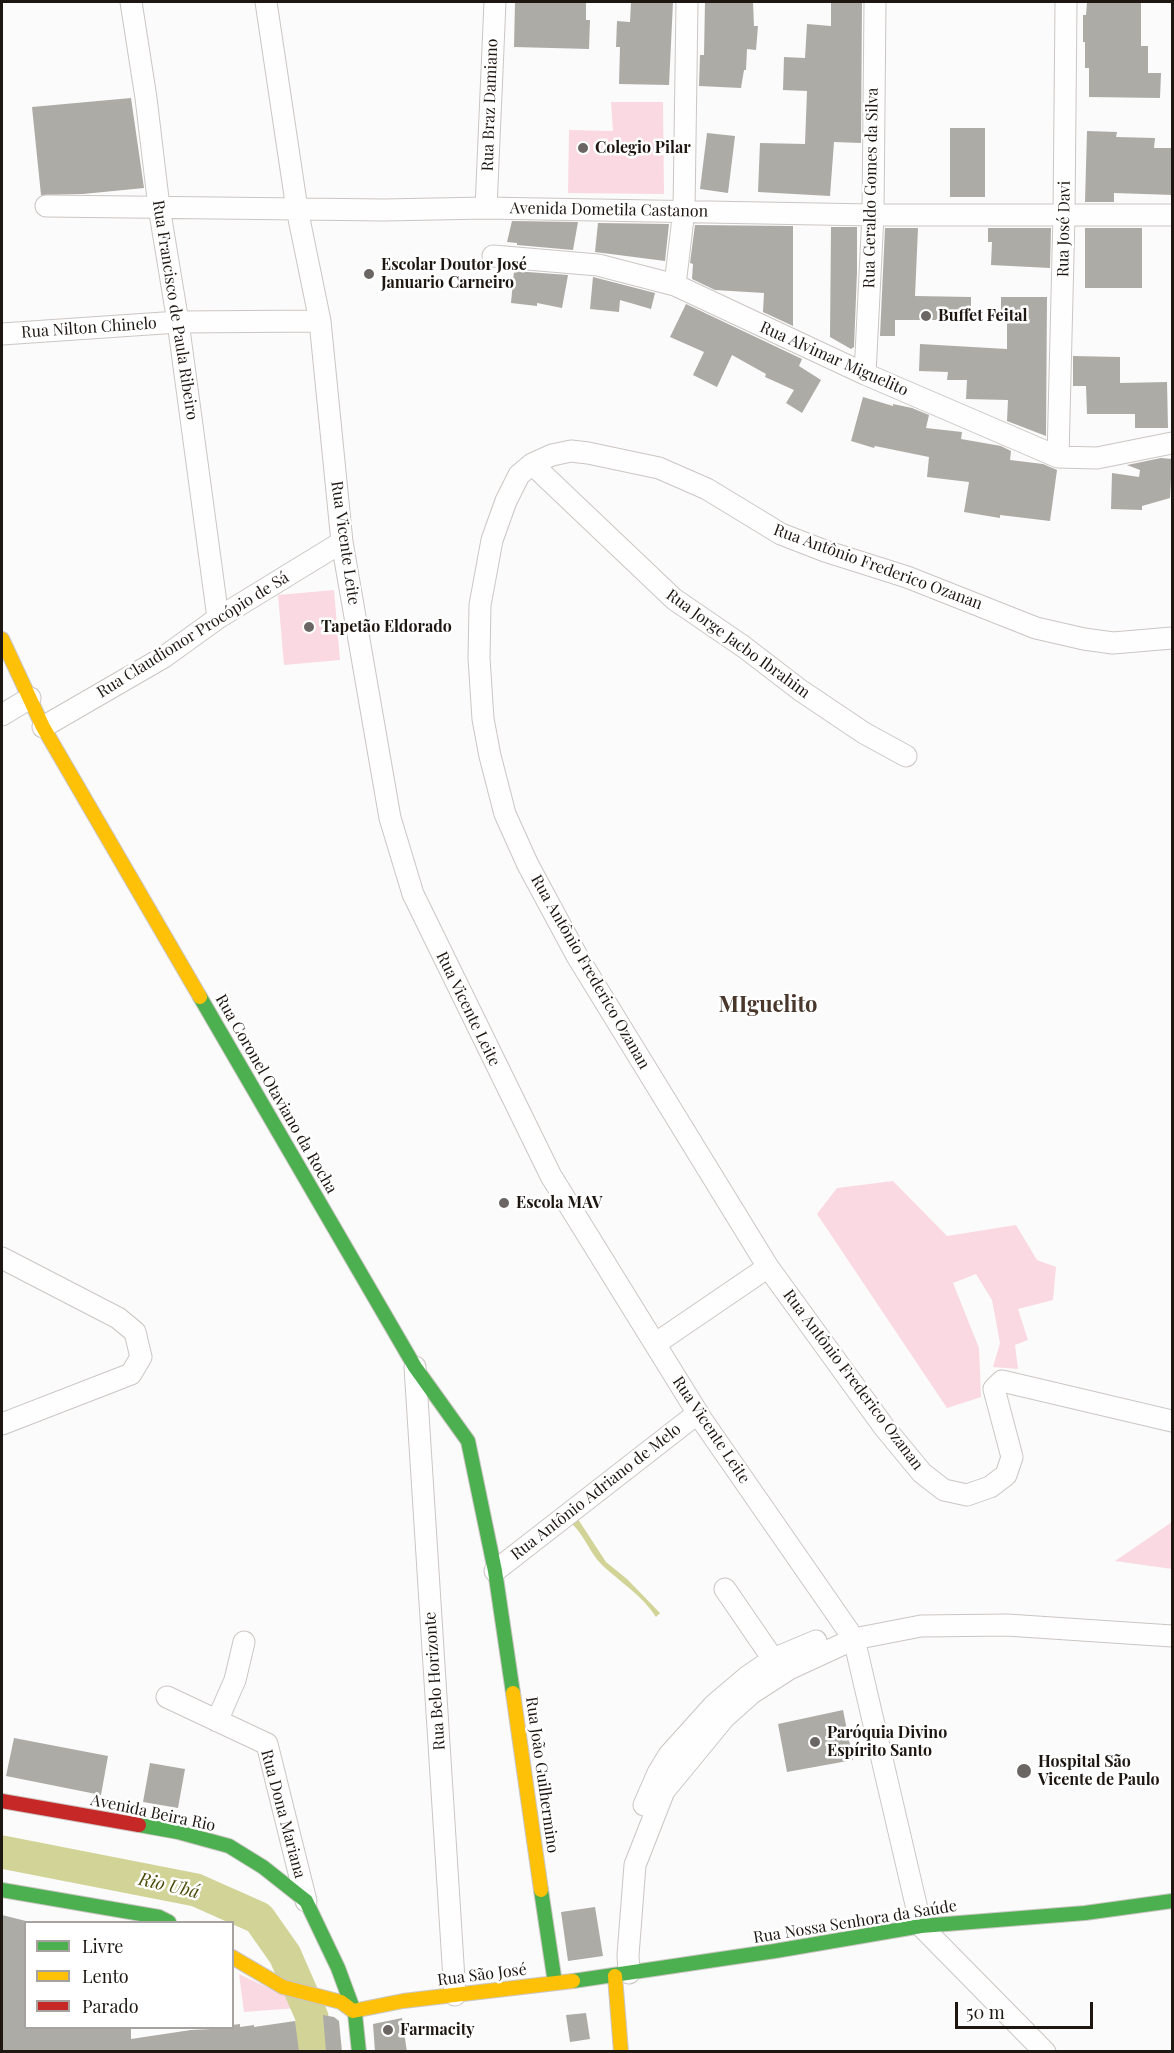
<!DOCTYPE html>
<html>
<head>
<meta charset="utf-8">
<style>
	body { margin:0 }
	#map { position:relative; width:1174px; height:2053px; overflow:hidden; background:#fbfbfb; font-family:"Playfair Display",serif }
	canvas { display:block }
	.frame { position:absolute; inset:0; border:3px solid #1e1611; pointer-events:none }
	.legend { position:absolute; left:24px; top:1921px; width:210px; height:108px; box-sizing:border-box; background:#fff; border:2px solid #a5a2a0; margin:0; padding:8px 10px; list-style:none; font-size:18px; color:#1e1611 }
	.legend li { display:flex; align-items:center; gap:12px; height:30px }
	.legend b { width:30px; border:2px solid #a5a2a0 }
	.scale { position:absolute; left:955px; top:2002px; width:138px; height:27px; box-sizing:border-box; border:3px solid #1e1611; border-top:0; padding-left:8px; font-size:18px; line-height:21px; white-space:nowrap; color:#1e1611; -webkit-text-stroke:4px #fff; paint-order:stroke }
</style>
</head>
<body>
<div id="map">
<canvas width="1174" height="2053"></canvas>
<div class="frame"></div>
<ul class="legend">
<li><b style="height:8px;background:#4caf50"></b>Livre</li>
<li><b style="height:8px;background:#ffc107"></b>Lento</li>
<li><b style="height:8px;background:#c62828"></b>Parado</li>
</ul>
<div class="scale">50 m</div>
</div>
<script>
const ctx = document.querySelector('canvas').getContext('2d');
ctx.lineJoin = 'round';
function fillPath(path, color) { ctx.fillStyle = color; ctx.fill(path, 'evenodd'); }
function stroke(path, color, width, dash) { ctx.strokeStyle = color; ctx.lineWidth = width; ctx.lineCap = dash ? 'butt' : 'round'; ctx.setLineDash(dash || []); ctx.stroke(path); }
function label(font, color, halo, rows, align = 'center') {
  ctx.font = font + ' "Playfair Display",serif'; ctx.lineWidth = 5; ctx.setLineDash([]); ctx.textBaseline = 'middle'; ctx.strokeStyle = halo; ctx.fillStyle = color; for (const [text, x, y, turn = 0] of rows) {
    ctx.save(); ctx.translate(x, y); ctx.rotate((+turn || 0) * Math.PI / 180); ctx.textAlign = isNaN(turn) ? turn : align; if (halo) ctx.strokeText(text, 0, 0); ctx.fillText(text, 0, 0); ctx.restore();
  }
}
const green = new Path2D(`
	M 611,102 L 663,102 L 664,194 L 568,193 L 569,130 L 613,131 Z
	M 334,590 L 340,660 L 284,665 L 278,595 Z
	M 893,1181 L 947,1236 L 1016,1225 L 1037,1260 L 1056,1267 L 1053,1300 L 1018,1309 L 1028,1340 L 1015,1345 L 1018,1369 L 993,1367 L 1000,1343 L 992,1300 L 976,1274 L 953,1283 L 979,1348 L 981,1397 L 947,1408 L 817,1214 L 837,1188 Z
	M 1172,1522 L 1172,1569 L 1115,1561 Z
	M 239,1974 L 294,2000 L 297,2008 L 244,2012 Z`);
const water = new Path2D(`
	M 574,1513 L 606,1562 L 627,1579 L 660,1613 L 656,1617 C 643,1596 620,1582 602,1565 C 589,1552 584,1534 571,1523 Z`);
const river = new Path2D(`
	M 2,1852 L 196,1890 L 259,1918 L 285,1955 L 312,2017 L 310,2052`);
const building = new Path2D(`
	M 515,2 L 586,2 L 586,20 L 590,20 L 589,49 L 514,47 Z
	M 631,2 L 673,2 L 669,85 L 619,84 L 620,47 L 616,47 L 617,21 L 630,22 Z
	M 705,2 L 753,2 L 754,26 L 758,26 L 756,50 L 747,49 L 746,70 L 744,70 L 741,88 L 699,86 L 700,55 L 704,55 Z
	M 831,2 L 862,2 L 861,143 L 834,142 L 830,196 L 758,192 L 760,143 L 805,144 L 807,91 L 783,90 L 784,57 L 805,58 L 807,24 L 831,26 Z
	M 1087,2 L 1141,2 L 1141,46 L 1148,46 L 1148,73 L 1161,73 L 1160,98 L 1089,97 L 1089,68 L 1085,68 L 1085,42 L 1083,42 L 1083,15 L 1086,15 Z
	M 131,98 L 144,188 L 83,194 L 41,195 L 32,107 Z
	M 950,128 L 985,128 L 985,197 L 950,197 Z
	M 1087,131 L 1117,132 L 1116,137 L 1155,138 L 1154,148 L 1173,148 L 1173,195 L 1114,193 L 1114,202 L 1085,202 Z
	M 707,133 L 735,136 L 728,193 L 700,189 Z
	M 512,221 L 578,222 L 573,250 L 517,245 L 517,243 L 507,242 Z
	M 598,223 L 669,224 L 665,261 L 595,252 Z
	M 695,225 L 793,226 L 793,326 L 763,312 L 764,293 L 715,290 L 692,279 L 693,264 L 690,263 Z
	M 831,227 L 857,227 L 857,272 L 854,347 L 851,349 L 830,337 Z
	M 885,228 L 918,228 L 915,296 L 971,297 L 971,320 L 895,320 L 895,336 L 880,336 Z
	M 988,228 L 1051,228 L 1050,268 L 991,265 L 992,242 L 988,242 Z
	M 1085,228 L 1142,228 L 1142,288 L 1085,288 Z
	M 514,271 L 568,275 L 562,308 L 537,303 L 537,306 L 511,303 Z
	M 593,277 L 655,293 L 651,309 L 620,300 L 619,312 L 590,309 Z
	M 1001,297 L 1047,297 L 1046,436 L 1007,421 L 1008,400 L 966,399 L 967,380 L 947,380 L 948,372 L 919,371 L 920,344 L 1007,349 L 1007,321 L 1001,321 Z
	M 686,304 L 802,359 L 799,366 L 821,380 L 802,413 L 786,403 L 794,390 L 765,377 L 766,374 L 732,355 L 717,387 L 693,375 L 704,352 L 670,337 Z
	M 1073,356 L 1120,357 L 1120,383 L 1167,382 L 1168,428 L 1135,428 L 1135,414 L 1087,414 L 1086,386 L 1073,386 Z
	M 863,397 L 893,406 L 893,404 L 912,408 L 929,415 L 926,428 L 962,432 L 961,439 L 1001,446 L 1011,451 L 1010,460 L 1043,464 L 1057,470 L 1050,521 L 1000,515 L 1000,518 L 964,512 L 969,482 L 927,477 L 929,457 L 875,446 L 874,448 L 851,441 Z
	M 1161,458 L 1172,459 L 1170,498 L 1142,506 L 1142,510 L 1111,509 L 1112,473 L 1139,477 L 1140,470 L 1127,465 Z
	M 843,1710 L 853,1760 L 787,1772 L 778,1724 Z
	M 14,1738 L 108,1756 L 101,1795 L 6,1776 Z
	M 150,1763 L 185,1769 L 178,1808 L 143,1802 Z
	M 595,1907 L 603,1956 L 568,1961 L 561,1912 Z
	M 2,1915 L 26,1921 L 26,2028 L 131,2028 L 131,2039 L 191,2030 L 232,2028 L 232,2025 L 240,2024 L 240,2027 L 254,2025 L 254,2027 L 295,2021 L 299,2052 L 2,2052 Z
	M 586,2013 L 590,2039 L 570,2042 L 566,2015 Z
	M 323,2015 L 334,2017 L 339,2021 L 342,2052 L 326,2052 Z
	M 402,2018 L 407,2052 L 375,2052 L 373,2024 Z`);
const street = new Path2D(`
	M 131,2 L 146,98 L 159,207 L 178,322 L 218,618
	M 266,2 L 297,209 L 320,321 L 342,542 L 390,818 L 413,894 L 551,1176 L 702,1420 L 854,1639 L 921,1926 L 1045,2052
	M 46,206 L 384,210 L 486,208 L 873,215 L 1172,215
	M 486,208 L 495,2
	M 493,256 L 598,265 L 675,285 L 865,374 L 1058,457 L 1097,458 L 1172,443
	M 675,285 L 684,210 L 687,2
	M 2,334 L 178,322 L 320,321
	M 865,374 L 873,215 L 875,2
	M 1058,457 L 1064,215 L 1066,2
	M 532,464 L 674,599 L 744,647 L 800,690 L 864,733 L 906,756
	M 1172,638 L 1113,643 L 1084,639 L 1036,628 L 907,577 L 825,551 L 781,534 L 707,489 L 659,468 L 588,453 L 571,451 L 552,455 L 532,464 L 519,475 L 506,501 L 492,540 L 480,605 L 479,658 L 483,719 L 490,756 L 505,814 L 528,865 L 577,956 L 768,1267 L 884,1427 L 922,1473 L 944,1490 L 967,1495 L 990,1487 L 1006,1475 L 1012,1457 L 994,1389 L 1002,1381 L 1172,1421
	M 2,715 L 30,698
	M 43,727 L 164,657 L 218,618 L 342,542
	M 2,1258 L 118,1318 L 135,1332 L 141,1357 L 131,1374 L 2,1424
	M 655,1344 L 768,1267
	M 415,1367 L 455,1995
	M 495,1571 L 698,1413
	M 725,1589 L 773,1659
	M 167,1697 L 267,1744 L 306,1901
	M 217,1721 L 235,1680 L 244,1642
	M 644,1805 L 658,1773 L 669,1755 L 714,1705 L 747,1677 L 773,1659 L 816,1641
	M 629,1973 L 628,1955 L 635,1865 L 664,1791 L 724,1718 L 752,1693 L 789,1669 L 854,1639 L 921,1626 L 1007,1625 L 1172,1636`);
const fast = new Path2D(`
	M 200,997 L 415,1367 L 468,1441 L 495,1571 L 513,1693
	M 139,1825 L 178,1832 L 229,1846 L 263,1867 L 306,1901 L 338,1968 L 355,2014 L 359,2052
	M 2,1890 L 159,1917 L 169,1922
	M 541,1890 L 555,1983
	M 573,1981 L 775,1951 L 921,1926 L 1085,1913 L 1172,1901`);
const slow = new Path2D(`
	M 2,639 L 43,727 L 200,997
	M 513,1693 L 541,1890
	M 232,1957 L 283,1987 L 341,2002 L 353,2011
	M 615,1976 L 621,2052
	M 353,2011 L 403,2001 L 573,1981`);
const jam = new Path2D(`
	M 2,1801 L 139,1825`);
const markers = [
	[583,148,6,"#6b6663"],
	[369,274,6,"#6b6663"],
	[926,316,6,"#6b6663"],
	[309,627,6,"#6b6663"],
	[504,1203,6,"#6b6663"],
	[815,1742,6,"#6b6663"],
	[1024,1771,8,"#6b6663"],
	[388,2030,6,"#6b6663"]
];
const streetNames = [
	["Rua Braz Damiano",490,105,-88],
	["Rua Geraldo Gomes da Silva",871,188,-89],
	["Avenida Dometila Castanon",609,210,1],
	["Rua José Davi",1064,229,-89],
	["Rua Francisco de Paula Ribeiro",175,310,81],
	["Rua Nilton Chinelo",89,328,-4],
	["Rua Alvimar Miguelito",834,359,24],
	["Rua Vicente Leite",345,543,82],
	["Rua Antônio Frederico Ozanan",878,567,20],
	["Rua Claudionor Procópio de Sá",193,635,-32],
	["Rua Jorge Jacbo Ibrahim",738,644,36],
	["Rua Antônio Frederico Ozanan",590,972,60],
	["Rua Vicente Leite",468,1009,64],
	["Rua Coronel Otaviano da Rocha",276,1094,60],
	["Rua Antônio Frederico Ozanan",853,1380,53],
	["Rua Vicente Leite",711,1430,56],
	["Rua Antônio Adriano de Melo",596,1492,-38],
	["Rua Belo Horizonte",435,1681,-94],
	["Rua João Guilhermino",542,1775,82],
	["Avenida Beira Rio",153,1813,12],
	["Rua Dona Mariana",283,1814,75],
	["Rua Nossa Senhora da Saúde",855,1922,-9],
	["Rua São José",482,1975,-7]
];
const poiNames = [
	["Colegio Pilar",595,148],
	["Escolar Doutor José",381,265],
	["Januario Carneiro",381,283],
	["Buffet Feital",938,316],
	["Tapetão Eldorado",321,627],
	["Escola MAV",516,1203],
	["Paróquia Divino",827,1733],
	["Espírito Santo",827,1751],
	["Hospital São",1038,1762],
	["Vicente de Paulo",1038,1780],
	["Farmacity",400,2030]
];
const waterNames = [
	["Rio Ubá",169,1886,13]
];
const districtNames = [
	["MIguelito",768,1005]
];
fillPath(green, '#fad9e2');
fillPath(water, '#d1d397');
stroke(river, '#d1d397', 33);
fillPath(building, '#adaba6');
stroke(street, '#cbc6c3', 23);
stroke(fast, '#cbc6c3', 16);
stroke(slow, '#cbc6c3', 16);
stroke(jam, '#cbc6c3', 16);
stroke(street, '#fefefe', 21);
stroke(fast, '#4caf50', 14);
stroke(slow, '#ffc107', 14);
stroke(jam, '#c62828', 14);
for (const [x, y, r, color] of markers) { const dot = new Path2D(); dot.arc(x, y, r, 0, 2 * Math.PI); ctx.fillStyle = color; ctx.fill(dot); stroke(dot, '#fff', 2); }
label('16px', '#1e1611', '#fff', streetNames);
label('bold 16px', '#1e1611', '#fff', poiNames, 'left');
label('italic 18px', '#4a4b06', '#fff', waterNames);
label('bold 22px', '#49372b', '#fff', districtNames);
</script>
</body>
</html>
